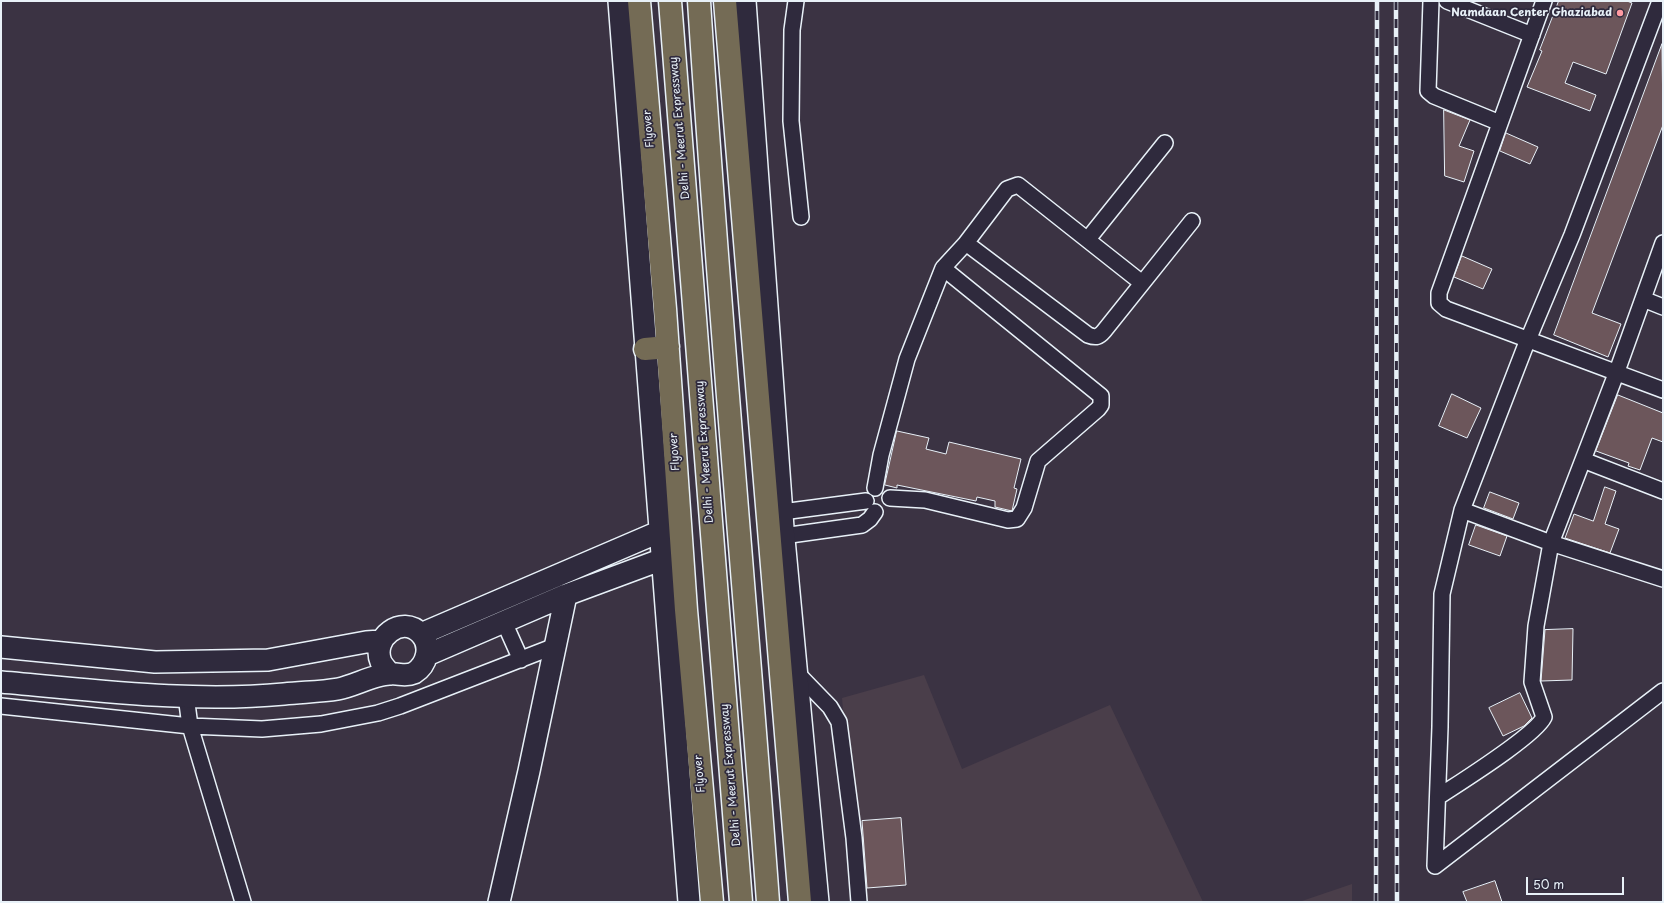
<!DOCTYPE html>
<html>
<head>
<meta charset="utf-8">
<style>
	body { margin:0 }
	#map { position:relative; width:1664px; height:903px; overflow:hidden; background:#3b3343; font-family:"Playpen Sans",sans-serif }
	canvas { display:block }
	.frame { position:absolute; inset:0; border:2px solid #e8f1f8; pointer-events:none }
	.scale { position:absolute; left:1526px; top:877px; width:98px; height:18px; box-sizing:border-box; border:2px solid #e8f1f8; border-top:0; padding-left:5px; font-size:12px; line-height:14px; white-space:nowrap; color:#e8f1f8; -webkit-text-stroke:3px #2f2a3d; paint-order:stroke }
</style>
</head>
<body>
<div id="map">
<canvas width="1664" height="903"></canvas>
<div class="frame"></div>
<div class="scale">50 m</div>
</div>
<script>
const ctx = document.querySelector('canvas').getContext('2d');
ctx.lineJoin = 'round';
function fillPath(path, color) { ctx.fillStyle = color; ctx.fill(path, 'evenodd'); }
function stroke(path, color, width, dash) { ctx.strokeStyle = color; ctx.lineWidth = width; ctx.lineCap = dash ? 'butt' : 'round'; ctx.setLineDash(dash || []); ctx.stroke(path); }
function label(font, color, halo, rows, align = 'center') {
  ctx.font = font + ' "Playpen Sans",sans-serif'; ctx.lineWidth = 3.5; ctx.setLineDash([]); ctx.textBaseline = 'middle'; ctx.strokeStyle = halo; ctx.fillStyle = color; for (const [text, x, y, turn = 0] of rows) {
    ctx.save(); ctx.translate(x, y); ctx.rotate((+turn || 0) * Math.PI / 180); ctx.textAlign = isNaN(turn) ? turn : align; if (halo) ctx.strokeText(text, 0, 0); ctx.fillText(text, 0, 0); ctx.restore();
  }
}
const built = new Path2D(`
	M 924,675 L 962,769 L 1110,705 L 1203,902 L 861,902 L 842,698 Z
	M 1352,884 L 1352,902 L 1299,902 Z`);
const building = new Path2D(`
	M 1559,1 L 1627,1 L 1632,3 L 1606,74 L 1573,62 L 1565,83 L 1596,95 L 1590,111 L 1527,87 L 1542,51 L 1540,50 Z
	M 1662,44 L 1663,125 L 1592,313 L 1621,324 L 1608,357 L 1554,335 Z
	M 1444,110 L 1470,120 L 1459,146 L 1474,151 L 1464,182 L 1445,176 Z
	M 1506,133 L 1538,147 L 1530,164 L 1500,151 Z
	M 1462,256 L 1492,269 L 1483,289 L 1454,277 Z
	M 1452,394 L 1481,408 L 1467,438 L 1439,426 Z
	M 1618,395 L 1663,413 L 1663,442 L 1652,438 L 1640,470 L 1628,466 L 1629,463 L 1596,451 Z
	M 897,431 L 929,438 L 926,449 L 946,454 L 949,442 L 1021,459 L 1014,488 L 1017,489 L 1012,511 L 995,507 L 995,501 L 977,497 L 976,501 L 897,485 L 897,488 L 885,485 Z
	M 1605,487 L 1616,491 L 1605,524 L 1619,529 L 1610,553 L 1565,538 L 1574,514 L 1593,521 Z
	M 1490,492 L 1519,503 L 1513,519 L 1484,508 Z
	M 1476,525 L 1507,536 L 1500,556 L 1469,545 Z
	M 1573,629 L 1572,680 L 1541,681 L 1545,630 Z
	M 1520,693 L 1532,718 L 1524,726 L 1503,736 L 1489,708 Z
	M 901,818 L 906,885 L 867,888 L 862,821 Z
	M 1495,881 L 1502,902 L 1467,902 L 1463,892 Z`);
const street = new Path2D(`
	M 796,1 L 792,30 L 791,121 L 801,217
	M 1431,1 L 1428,91 L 1434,96 L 1500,123
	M 1447,1 L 1532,35
	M 1544,1 L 1439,293 L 1439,303 L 1446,309 L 1663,390
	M 1088,239 L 1165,143
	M 966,243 L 1088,335 C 1096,338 1099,337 1104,331 L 1192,221
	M 943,268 L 966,243 L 1007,189 L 1018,185 L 1142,283
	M 1643,299 L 1663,307
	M 1583,460 L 1663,491
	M 875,488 L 881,455 L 907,359 L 943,268 L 1101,396 L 1101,405 L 1098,409 L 1038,461 L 1024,508 L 1017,519 L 1008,520 L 925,500 L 890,498
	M 1462,510 L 1551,543 L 1663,579
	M 782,512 L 866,501
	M 783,536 L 862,525 L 870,519 L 875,512
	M 504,622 L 521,660
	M 797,673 L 830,707 L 839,722 L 854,838 L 859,902
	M 186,696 L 190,726 L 243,902
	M 1,706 L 190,726 L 262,729 L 321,724 L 378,713 L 400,706 L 555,646
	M 1438,797 C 1459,783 1535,736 1544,717 L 1532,682 L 1536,626 L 1551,543 L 1616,374 L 1663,243
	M 1435,866 L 1440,727 L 1442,594 L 1462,510 L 1525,347 L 1572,235 L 1660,1
	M 1435,866 L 1663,691`);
const secondary = new Path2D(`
	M 619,1 L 689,902
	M 745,1 L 783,528 L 818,902
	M 421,634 L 661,531
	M 1,647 L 155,662 L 268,660 L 366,642 L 381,641
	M 427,655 L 566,595 L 663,559
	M 1,682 C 95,690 190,703 284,694 C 302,692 320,692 338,689 C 354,686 375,674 390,674 C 399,673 405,677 414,673 C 427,665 432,646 421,634 C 402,614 371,638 381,662 C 383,666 387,670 390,674
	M 499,902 L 529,771 L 566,595`);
const highway = new Path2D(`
	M 639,1 L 665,309 L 686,610 L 712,902
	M 670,1 L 741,902
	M 699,1 C 718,302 746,602 768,902
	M 725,1 L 800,902
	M 645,349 L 668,347`);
const rail = new Path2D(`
	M 1396,1 L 1397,902
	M 1376,902 L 1377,1`);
const markers = [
	[1620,13,4,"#ff9aa2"]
];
const poiNames = [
	["Namdaan Center Ghaziabad",1612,13]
];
const streetNames = [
	["Delhi - Meerut Expressway",680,128,-95],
	["Flyover",649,129,-95],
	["Flyover",675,452,-94],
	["Delhi - Meerut Expressway",705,452,-94],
	["Flyover",700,774,-95],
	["Delhi - Meerut Expressway",731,775,-95]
];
fillPath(built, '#4a3e4a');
fillPath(building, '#6c565b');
stroke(building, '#e8f1f8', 1);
stroke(street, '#e8f1f8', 18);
stroke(secondary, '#e8f1f8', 24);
stroke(highway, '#e8f1f8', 25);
stroke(street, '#2f2a3d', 15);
stroke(secondary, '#2f2a3d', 21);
stroke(highway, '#746b55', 22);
stroke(rail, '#e8f1f8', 4.5);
stroke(rail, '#2f2a3d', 3, [9]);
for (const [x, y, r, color] of markers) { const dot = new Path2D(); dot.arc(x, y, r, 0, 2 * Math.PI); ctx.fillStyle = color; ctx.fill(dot); stroke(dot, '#2f2a3d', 1.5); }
label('bold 11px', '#e8f1f8', '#2f2a3d', poiNames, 'right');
label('11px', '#e8f1f8', '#2f2a3d', streetNames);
</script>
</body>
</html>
